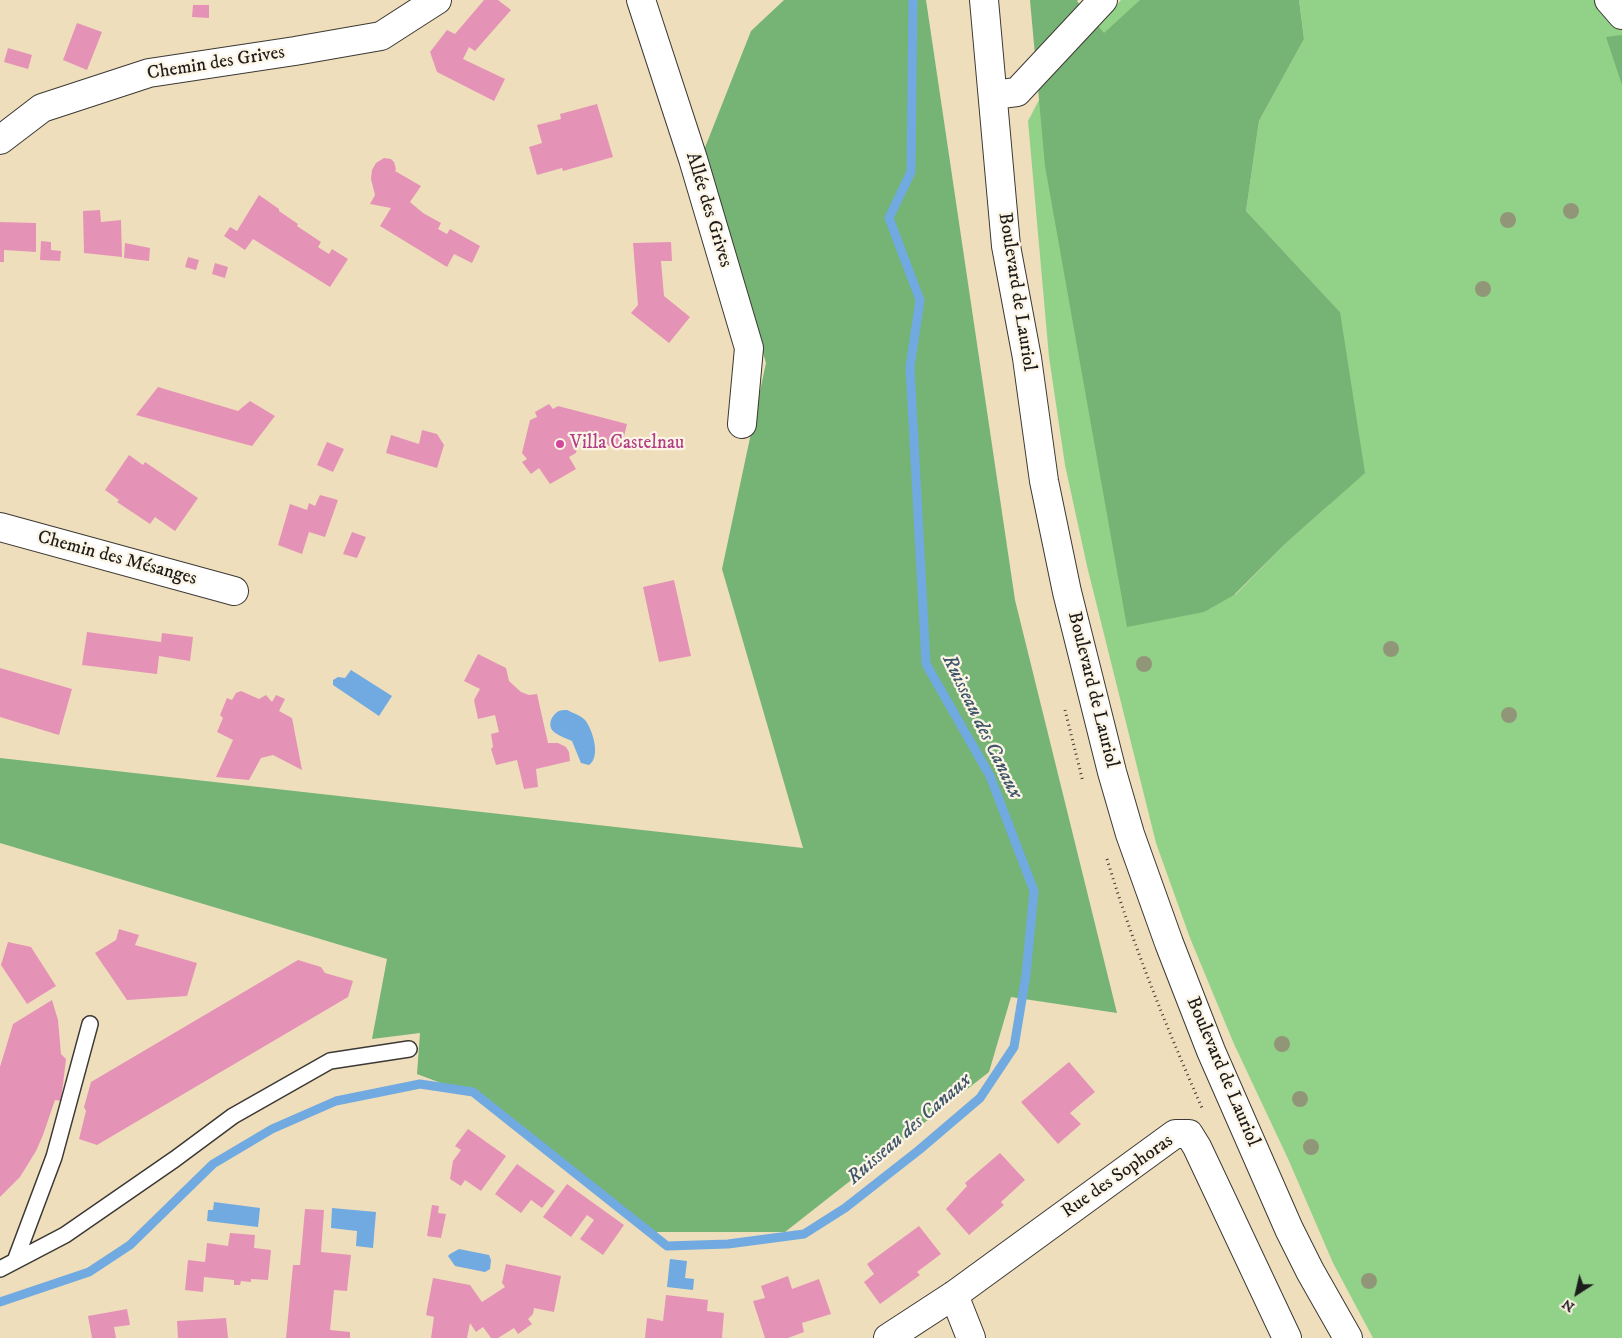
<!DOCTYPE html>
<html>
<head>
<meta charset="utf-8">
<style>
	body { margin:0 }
	#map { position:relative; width:1622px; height:1338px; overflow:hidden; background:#efdebc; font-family:"IM FELL DW Pica",serif }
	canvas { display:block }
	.north { position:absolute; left:1552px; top:1268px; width:50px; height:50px; -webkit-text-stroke:4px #fcf5e5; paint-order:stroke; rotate:215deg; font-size:14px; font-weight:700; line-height:20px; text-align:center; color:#1c1c1c }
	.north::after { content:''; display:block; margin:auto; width:18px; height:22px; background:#1c1c1c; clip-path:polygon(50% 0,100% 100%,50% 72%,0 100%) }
</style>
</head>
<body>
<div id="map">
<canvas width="1622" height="1338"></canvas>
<div class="north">N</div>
</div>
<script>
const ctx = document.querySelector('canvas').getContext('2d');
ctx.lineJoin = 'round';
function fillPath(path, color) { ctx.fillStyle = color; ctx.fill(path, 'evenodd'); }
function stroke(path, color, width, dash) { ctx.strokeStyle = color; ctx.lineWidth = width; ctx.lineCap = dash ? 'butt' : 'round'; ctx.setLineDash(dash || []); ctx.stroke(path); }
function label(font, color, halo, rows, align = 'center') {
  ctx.font = font + ' "IM FELL DW Pica",serif'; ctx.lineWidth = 4.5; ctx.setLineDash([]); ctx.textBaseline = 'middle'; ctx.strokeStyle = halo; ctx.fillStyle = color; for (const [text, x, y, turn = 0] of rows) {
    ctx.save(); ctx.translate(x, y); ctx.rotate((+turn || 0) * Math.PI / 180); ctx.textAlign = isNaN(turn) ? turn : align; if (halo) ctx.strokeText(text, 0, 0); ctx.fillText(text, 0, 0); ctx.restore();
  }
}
const green = new Path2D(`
	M 1121,0 L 1202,0 L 1235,595 L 1285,544 L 1329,505 L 1340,312 L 1246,211 L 1259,121 L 1304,39 L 1299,0 L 1622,0 L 1622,1338 L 1373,1338 L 1333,1263 L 1289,1161 L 1234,1044 L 1190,938 L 1156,843 L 1087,566 L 1065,465 L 1049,357 L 1028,121 L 1048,83 Z`);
const forest = new Path2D(`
	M 784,0 L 926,0 L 1015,600 L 1117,1013 L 1011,997 L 989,1072 L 785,1232 L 648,1232 L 470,1094 L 417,1074 L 420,1033 L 372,1039 L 387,959 L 0,843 L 0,758 L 803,848 L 722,569 L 766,363 L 704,150 L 751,31 Z
	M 1030,0 L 1078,0 L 1077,1 L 1104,33 L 1140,0 L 1299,0 L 1304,39 L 1259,121 L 1246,211 L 1340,312 L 1365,473 L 1285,544 L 1234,595 L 1204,612 L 1127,627 L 1045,166 Z
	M 1622,35 L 1622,85 L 1606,37 Z`);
const water = new Path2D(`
	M 351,670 L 392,696 L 379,716 L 333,685 L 333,680 L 338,677 L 345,678 Z
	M 567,710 C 573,713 580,715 585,720 C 593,730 601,757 589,765 L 581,763 L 572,741 C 566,738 559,736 554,732 C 547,726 551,715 559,711 C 561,710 564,710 567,710 Z
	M 214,1202 L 260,1208 L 258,1227 L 207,1221 L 208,1210 L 213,1210 Z
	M 332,1208 L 376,1212 L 373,1248 L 356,1246 L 357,1231 L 331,1228 Z
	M 459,1249 L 489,1255 L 491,1260 L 490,1269 L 485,1272 L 455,1266 L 448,1256 L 450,1254 Z
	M 670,1259 L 687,1261 L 685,1278 L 694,1279 L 693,1290 L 667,1287 Z`);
const stream = new Path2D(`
	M 0,1302 L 89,1272 L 130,1245 L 213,1164 L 272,1129 L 336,1101 L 420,1084 L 473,1092 L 667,1246 L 728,1244 L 804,1234 L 845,1208 L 919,1150 L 980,1098 L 1014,1047 L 1026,975 L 1034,891 L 990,776 L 926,664 L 910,367 L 920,300 L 889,218 L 911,172 L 913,0`);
const building = new Path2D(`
	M 484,0 L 498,0 L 511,10 L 475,51 L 469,47 L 463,59 L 505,79 L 494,101 L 437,72 L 430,52 L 447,30 L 455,34 Z
	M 193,5 L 209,5 L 209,18 L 192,17 Z
	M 77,23 L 102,32 L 87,70 L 63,60 Z
	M 8,48 L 32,55 L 28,69 L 4,62 Z
	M 597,104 L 613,157 L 563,171 L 562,168 L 537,175 L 529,147 L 542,143 L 537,125 L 561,119 L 560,114 Z
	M 384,158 L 391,159 L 394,162 L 396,169 L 395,171 L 421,186 L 410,202 L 423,213 L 441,223 L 438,229 L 447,234 L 450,229 L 480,246 L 472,263 L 454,254 L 447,267 L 380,226 L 391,208 L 370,204 L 375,195 L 371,179 L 372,170 L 376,163 Z
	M 259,195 L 279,209 L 279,211 L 298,224 L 297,226 L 321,242 L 318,247 L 329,254 L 332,249 L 348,259 L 330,287 L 253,239 L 245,250 L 224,236 L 230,227 L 237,231 Z
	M 100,210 L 101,222 L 121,220 L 122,257 L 84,253 L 83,211 Z
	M 0,222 L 36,223 L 36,252 L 4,250 L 4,262 L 0,262 Z
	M 41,241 L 51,242 L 51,250 L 61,251 L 60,261 L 40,260 Z
	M 671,242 L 672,261 L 661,261 L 664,296 L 690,317 L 669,343 L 631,313 L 638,305 L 633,243 Z
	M 125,243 L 150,248 L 149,261 L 124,258 Z
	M 188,257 L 199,260 L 196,270 L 185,267 Z
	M 215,263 L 228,267 L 225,278 L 212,274 Z
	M 158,387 L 238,411 L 250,401 L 275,416 L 252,446 L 136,415 Z
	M 549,404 L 553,409 L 558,406 L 627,424 L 621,449 L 574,437 L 578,443 L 576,453 L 569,457 L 576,469 L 550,484 L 539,468 L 531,474 L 522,462 L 527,459 L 522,453 L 530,420 L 537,417 L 535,412 Z
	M 422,430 L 437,434 L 444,445 L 437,468 L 386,453 L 391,435 L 419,444 Z
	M 327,442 L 344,449 L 333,472 L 317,465 Z
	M 129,455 L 143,465 L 145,462 L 198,498 L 175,531 L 155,517 L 150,524 L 117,502 L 119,500 L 105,490 Z
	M 320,495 L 338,500 L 325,537 L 309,532 L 302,554 L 278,545 L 290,504 L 307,510 L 309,503 L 315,506 Z
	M 352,532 L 366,537 L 357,558 L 343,554 Z
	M 674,580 L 691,656 L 659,662 L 643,587 Z
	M 87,632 L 161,642 L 162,633 L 193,637 L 190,661 L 159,656 L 157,674 L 82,665 Z
	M 478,654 L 506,668 L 509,681 L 521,692 L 529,695 L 537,694 L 548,743 L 558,743 L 566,747 L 569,752 L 570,761 L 536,769 L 538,787 L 524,789 L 517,760 L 496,765 L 491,749 L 493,747 L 491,734 L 499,732 L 495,715 L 478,719 L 474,700 L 480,689 L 464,681 Z
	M 0,668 L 72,689 L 59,735 L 0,717 Z
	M 241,691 L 259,699 L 266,695 L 272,702 L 276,695 L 285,699 L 279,711 L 292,718 L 302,770 L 273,755 L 261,758 L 249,780 L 216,777 L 233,740 L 217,732 L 223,718 L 220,715 L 227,698 L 232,700 L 236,693 Z
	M 119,929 L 139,935 L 135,945 L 197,963 L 187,996 L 127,1000 L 95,953 L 116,940 Z
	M 8,942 L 31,947 L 56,986 L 27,1004 L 1,965 Z
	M 298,960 L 321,967 L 325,973 L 353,981 L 348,997 L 97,1145 L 79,1139 L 86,1111 L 84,1107 L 91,1082 Z
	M 52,1000 L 58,1020 L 61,1054 L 66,1059 L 61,1101 L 55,1100 L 43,1135 L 36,1151 L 20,1177 L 0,1197 L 0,1067 L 13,1024 Z
	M 1069,1062 L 1095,1092 L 1070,1113 L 1081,1124 L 1058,1144 L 1021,1102 Z
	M 468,1129 L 506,1156 L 481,1191 L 465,1180 L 461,1186 L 450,1179 L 453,1161 L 461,1150 L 455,1146 Z
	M 1000,1153 L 1025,1180 L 1001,1202 L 1004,1205 L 969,1235 L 946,1209 L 967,1186 L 965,1183 Z
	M 517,1164 L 555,1191 L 542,1208 L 531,1200 L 521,1213 L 495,1194 Z
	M 567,1184 L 624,1225 L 603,1255 L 580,1239 L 594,1220 L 587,1215 L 571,1237 L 543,1217 Z
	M 432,1205 L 439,1206 L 438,1213 L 446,1214 L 441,1238 L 427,1236 Z
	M 305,1209 L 324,1210 L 321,1252 L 351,1255 L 347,1291 L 334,1290 L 330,1330 L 350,1332 L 350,1338 L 286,1338 L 293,1265 L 300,1265 Z
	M 919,1226 L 941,1254 L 917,1272 L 920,1275 L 880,1304 L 864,1282 L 874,1274 L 867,1264 Z
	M 230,1233 L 255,1235 L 254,1248 L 271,1250 L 268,1280 L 251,1279 L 251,1282 L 241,1281 L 240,1285 L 234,1285 L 234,1280 L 204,1277 L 203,1292 L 185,1290 L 188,1260 L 205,1262 L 207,1243 L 228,1246 Z
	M 506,1264 L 561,1276 L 554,1312 L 534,1308 L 533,1314 L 528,1319 L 532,1324 L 518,1334 L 514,1328 L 498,1338 L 491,1338 L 483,1327 L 476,1332 L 470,1323 L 467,1338 L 431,1338 L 434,1317 L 426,1315 L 433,1278 L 470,1285 L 482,1302 L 505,1287 L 502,1283 Z
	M 788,1276 L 792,1289 L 819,1279 L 831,1314 L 802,1323 L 804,1332 L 788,1338 L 765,1338 L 753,1301 L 765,1298 L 761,1286 Z
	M 666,1295 L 708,1300 L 707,1311 L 724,1313 L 722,1338 L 645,1338 L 647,1318 L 663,1321 Z
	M 127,1309 L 130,1325 L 114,1327 L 116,1338 L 92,1338 L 88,1316 Z
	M 226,1318 L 228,1338 L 178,1338 L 177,1321 Z`);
const path = new Path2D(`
	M 1065,710 L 1083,782
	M 1107,859 C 1133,945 1166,1026 1202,1108`);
const service = new Path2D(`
	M 15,1261 L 54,1157 L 90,1024
	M 0,1269 L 65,1235 L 175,1159 L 233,1116 L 330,1061 L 409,1049`);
const minor = new Path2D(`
	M 641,0 L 693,159 L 749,348 L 742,424
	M 1609,0 L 1622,15
	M 993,95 L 1017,92 L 1103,0
	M 0,140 L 42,108 L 149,73 L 295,51 L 381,36 L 437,0
	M 0,527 L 234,591
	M 954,1295 L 971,1338
	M 888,1338 L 954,1295 L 1175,1134 L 1189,1134 L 1197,1147 L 1287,1338`);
const primary = new Path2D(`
	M 984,0 L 1006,246 L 1027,358 L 1044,481 L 1067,592 L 1112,772 L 1130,834 L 1169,943 L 1211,1051 L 1289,1229 L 1310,1271 L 1348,1338`);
const trees = [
	[1571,211],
	[1508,220],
	[1483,289],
	[1391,649],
	[1144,664],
	[1509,715],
	[1282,1044],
	[1300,1099],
	[1311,1147],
	[1369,1281]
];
const markers = [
	[560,444,5,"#d1479c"]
];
const streetNames = [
	["Chemin des Grives",216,64,-9],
	["Allée des Grives",708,210,73],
	["Boulevard de Lauriol",1016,292,81],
	["Chemin des Mésanges",117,559,15],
	["Boulevard de Lauriol",1092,690,76],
	["Boulevard de Lauriol",1222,1072,67],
	["Rue des Sophoras",1118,1177,-35]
];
const hotelNames = [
	["Villa Castelnau",570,444]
];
const waterNames = [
	["Ruisseau des Canaux",981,727,64],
	["Ruisseau des Canaux",910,1130,-41]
];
fillPath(green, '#92d288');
fillPath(forest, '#75b474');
fillPath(water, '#70aae0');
stroke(stream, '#70aae0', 9);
fillPath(building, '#e493b6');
stroke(service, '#3c3934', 18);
stroke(minor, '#3c3934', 30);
stroke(primary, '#3c3934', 30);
stroke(path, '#3c3934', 3, [1, 4]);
stroke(service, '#fff', 15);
stroke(minor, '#fff', 28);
stroke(primary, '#fff', 28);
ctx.fillStyle = '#929679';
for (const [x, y] of trees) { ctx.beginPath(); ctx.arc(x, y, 8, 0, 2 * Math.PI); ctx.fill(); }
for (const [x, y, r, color] of markers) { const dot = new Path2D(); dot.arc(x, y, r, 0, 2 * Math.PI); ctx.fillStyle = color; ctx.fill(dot); stroke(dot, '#fcf5e5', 2); }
label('19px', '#1c1c1c', '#fcf5e5', streetNames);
label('19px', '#b23c85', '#fcf5e5', hotelNames, 'left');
label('italic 20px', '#3e556a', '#fcf5e5', waterNames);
</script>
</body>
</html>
